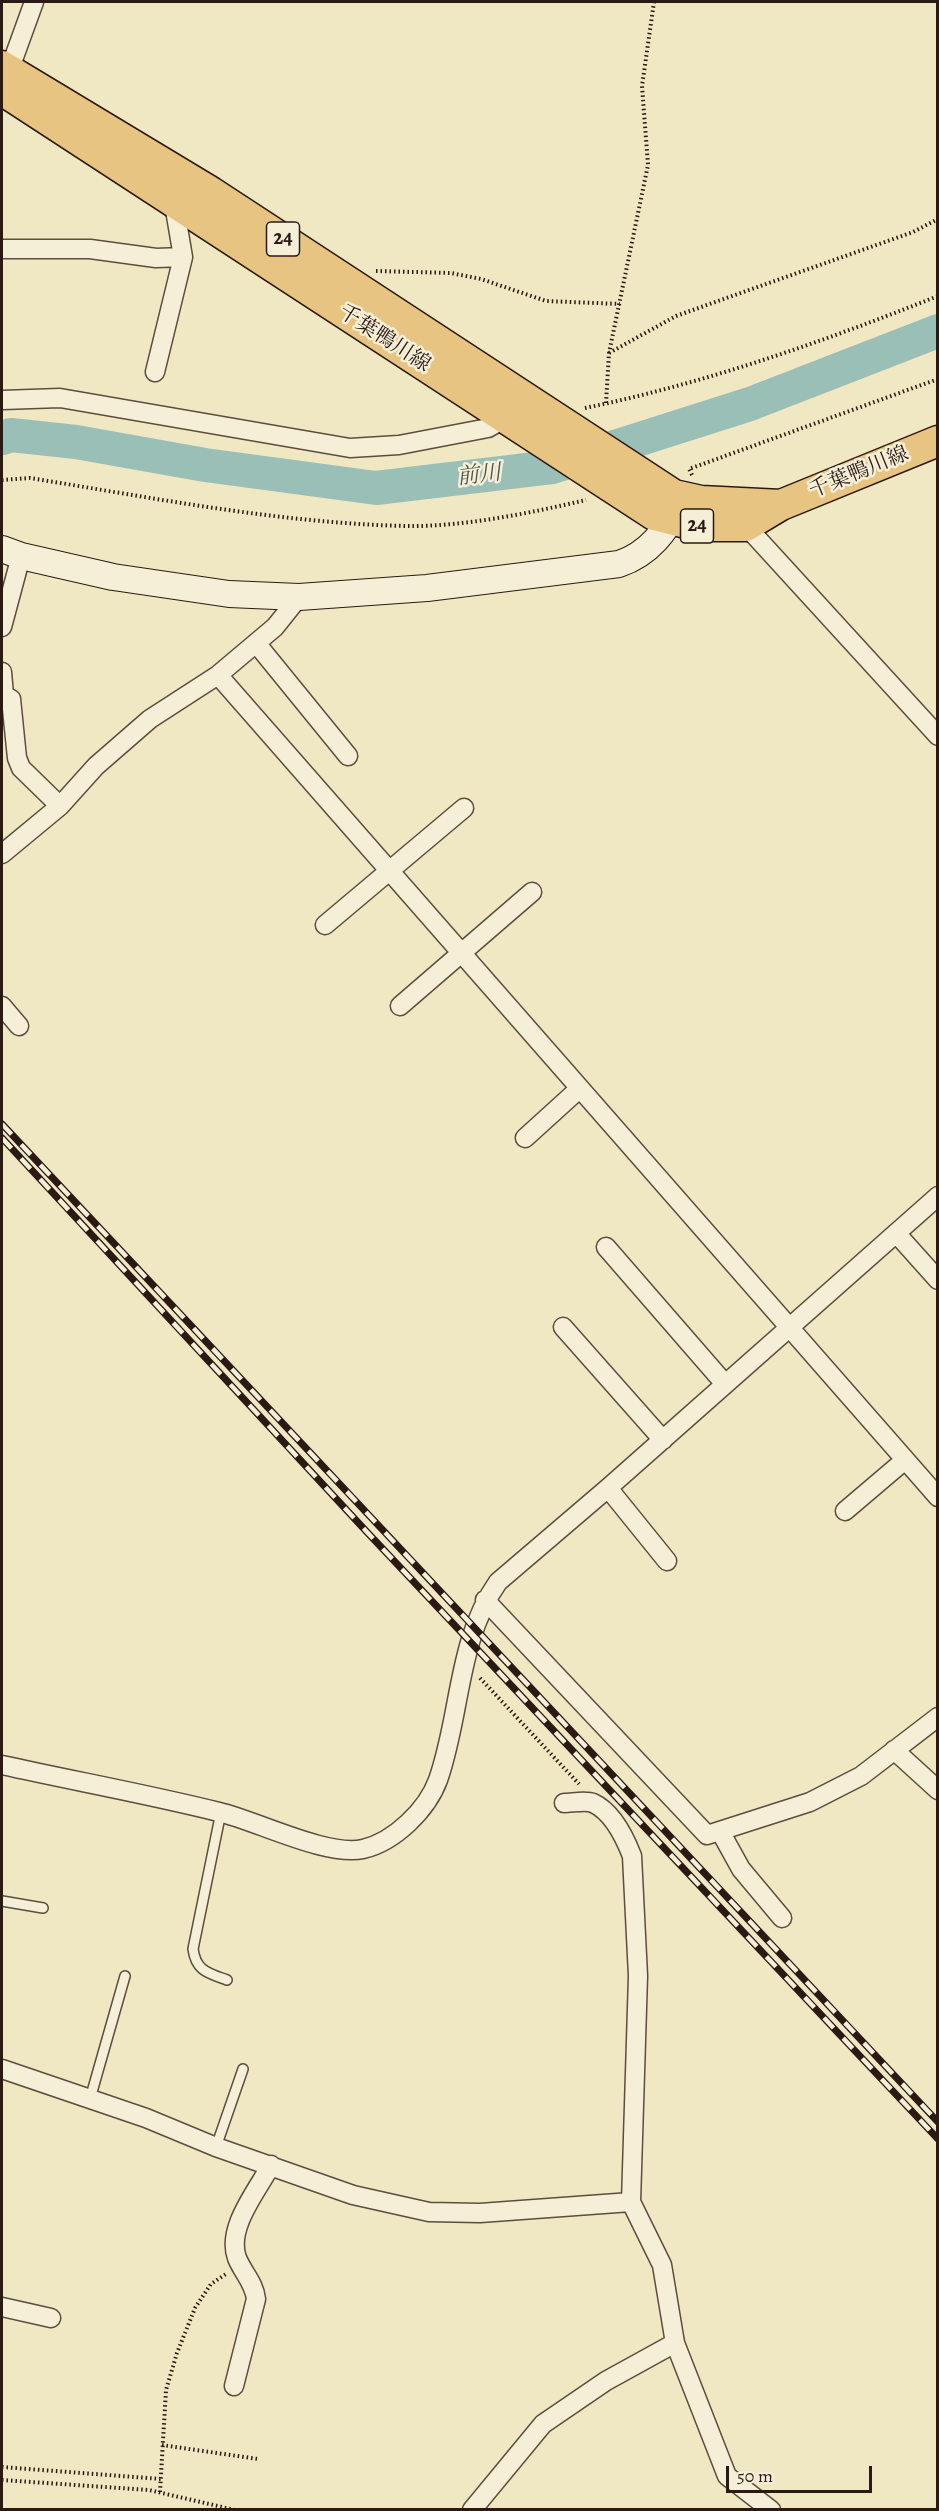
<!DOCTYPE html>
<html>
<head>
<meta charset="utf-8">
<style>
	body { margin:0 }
	#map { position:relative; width:939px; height:2511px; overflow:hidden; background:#f0e7c3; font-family:Alegreya,serif }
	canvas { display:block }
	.frame { position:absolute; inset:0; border:3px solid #2a1a13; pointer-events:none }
	.scale { position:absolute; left:726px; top:2466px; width:146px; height:27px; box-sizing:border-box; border:3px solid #2a1a13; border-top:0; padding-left:8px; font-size:18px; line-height:21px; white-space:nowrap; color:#2a1a13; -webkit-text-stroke:4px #f5efd8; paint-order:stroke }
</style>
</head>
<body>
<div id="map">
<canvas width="939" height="2511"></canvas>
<div class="frame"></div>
<div class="scale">50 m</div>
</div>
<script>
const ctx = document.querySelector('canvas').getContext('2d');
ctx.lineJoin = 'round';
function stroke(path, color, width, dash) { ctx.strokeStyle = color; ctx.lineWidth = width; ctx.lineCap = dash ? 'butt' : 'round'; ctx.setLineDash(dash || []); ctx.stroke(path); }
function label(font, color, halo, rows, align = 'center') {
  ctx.font = font + ' Alegreya,"Noto Serif JP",serif'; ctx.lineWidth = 5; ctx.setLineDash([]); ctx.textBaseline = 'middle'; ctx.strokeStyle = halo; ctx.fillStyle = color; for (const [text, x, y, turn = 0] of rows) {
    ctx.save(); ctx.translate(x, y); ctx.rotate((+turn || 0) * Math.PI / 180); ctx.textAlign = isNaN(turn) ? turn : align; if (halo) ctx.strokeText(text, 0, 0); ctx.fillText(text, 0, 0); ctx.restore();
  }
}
const river = new Path2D(`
	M 2,438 L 11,435 L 76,442 L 205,465 L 376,488 L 552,467 L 750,404 L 938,331`);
const path = new Path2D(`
	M 376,271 L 451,273 L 481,279 L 546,301 L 620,304
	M 609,353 L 676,316 L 913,232 L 938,219
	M 606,403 L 609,353 L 648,165 L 642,86 L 654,2
	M 585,408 C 706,383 822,342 938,296
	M 692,475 L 689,469 L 938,379
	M 2,480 L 30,478 C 154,498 279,523 406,526 C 463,527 530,513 586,500
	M 480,1678 L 579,1784
	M 162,2445 L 258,2459
	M 2,2467 L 161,2479
	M 2,2480 L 149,2490 L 235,2510
	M 160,2492 L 166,2390 L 177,2353 L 195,2308 L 211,2284 L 226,2274`);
const lane = new Path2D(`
	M 221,1812 L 193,1949 C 196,1971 208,1973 227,1980
	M 2,1901 L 43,1908
	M 90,2099 L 125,1976
	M 216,2147 L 243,2069`);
const street = new Path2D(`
	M 9,71 L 34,2
	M 2,249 L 90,249 L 156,258 L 183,257
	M 155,372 L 183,257 L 174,204
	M 2,400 L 60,398 L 350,448 L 399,445 L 488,428 L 497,423 L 502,416
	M 746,526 L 938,736
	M 2,627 L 21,556
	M 256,643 L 348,756
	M 2,672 L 4,695 L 11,699 L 17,758 L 21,768 L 60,806
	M 218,675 L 938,1497
	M 2,854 L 60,806 L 96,766 L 150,719 L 218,675 L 275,627 L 299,597
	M 325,925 L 464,808
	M 2,1006 L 19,1026
	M 400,1006 L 532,892
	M 525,1138 L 579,1089
	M 896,1233 L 938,1280
	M 606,1247 L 725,1384
	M 563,1327 L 663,1440
	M 608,1488 L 667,1561
	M 845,1511 L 905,1460
	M 485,1600 L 707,1835 L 810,1802 L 861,1776 L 938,1717
	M 894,1750 L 938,1790
	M 2,1765 C 74,1781 147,1794 219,1812 C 257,1821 327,1857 363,1849 C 394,1842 427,1810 438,1780 C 461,1715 457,1640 498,1582 L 608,1488 L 938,1196
	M 564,1803 C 572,1803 586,1800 593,1803 C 613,1812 625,1838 632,1856 L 638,1976 L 631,2202 L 662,2265 L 675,2343 L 727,2476 L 771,2510
	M 720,1831 L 741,1869 L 782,1918
	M 2,2069 L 146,2118 L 216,2147 L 353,2195 L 429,2212 L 480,2213 L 631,2202
	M 2,2307 L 51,2318
	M 234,2386 L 256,2299 C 254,2282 243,2273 237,2258 C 226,2228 257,2191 271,2165
	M 472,2510 L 543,2424 L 606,2381 L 675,2343`);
const secondary = new Path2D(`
	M 2,549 L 21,556 L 113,577 L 229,594 L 299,597 L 427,588 L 619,564 C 649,554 666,531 680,503`);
const primary = new Path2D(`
	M 2,66 L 211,192 L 674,495 L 701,501 L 781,505
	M 2,90 L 654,515 L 698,526 L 746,526 L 781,505 L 938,441`);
const rail = new Path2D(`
	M 2,1124 L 938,2122
	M 2,1138 L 366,1531 L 938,2139`);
const shields = [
	[283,239,33],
	[697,526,33]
];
const shieldNames = [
	["24",283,239],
	["24",697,526]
];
const streetNames = [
	["千葉鴨川線",384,339,33],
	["千葉鴨川線",859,473,-22]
];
const waterNames = [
	["前川",479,476,-7]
];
stroke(river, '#9abfb7', 34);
stroke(lane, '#5c4d3f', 12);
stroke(street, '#5c4d3f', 21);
stroke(secondary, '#2a1a13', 28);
stroke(primary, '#2a1a13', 33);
stroke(path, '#2a1a13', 4, [1.5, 3]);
stroke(lane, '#f5efd8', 9);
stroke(street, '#f5efd8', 18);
stroke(secondary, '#f5efd8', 26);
stroke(primary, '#e8c482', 30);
stroke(rail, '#2a1a13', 7);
stroke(rail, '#f5efd8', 4.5, [14]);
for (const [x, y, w] of shields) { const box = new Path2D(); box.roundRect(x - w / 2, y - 17, w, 34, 4.5); ctx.fillStyle = '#f5efd8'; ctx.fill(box); stroke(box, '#2a1a13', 1.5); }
label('bold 20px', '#2a1a13', null, shieldNames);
label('21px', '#2a1a13', '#f5efd8', streetNames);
label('italic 22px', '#51544c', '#f5efd8', waterNames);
</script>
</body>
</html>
